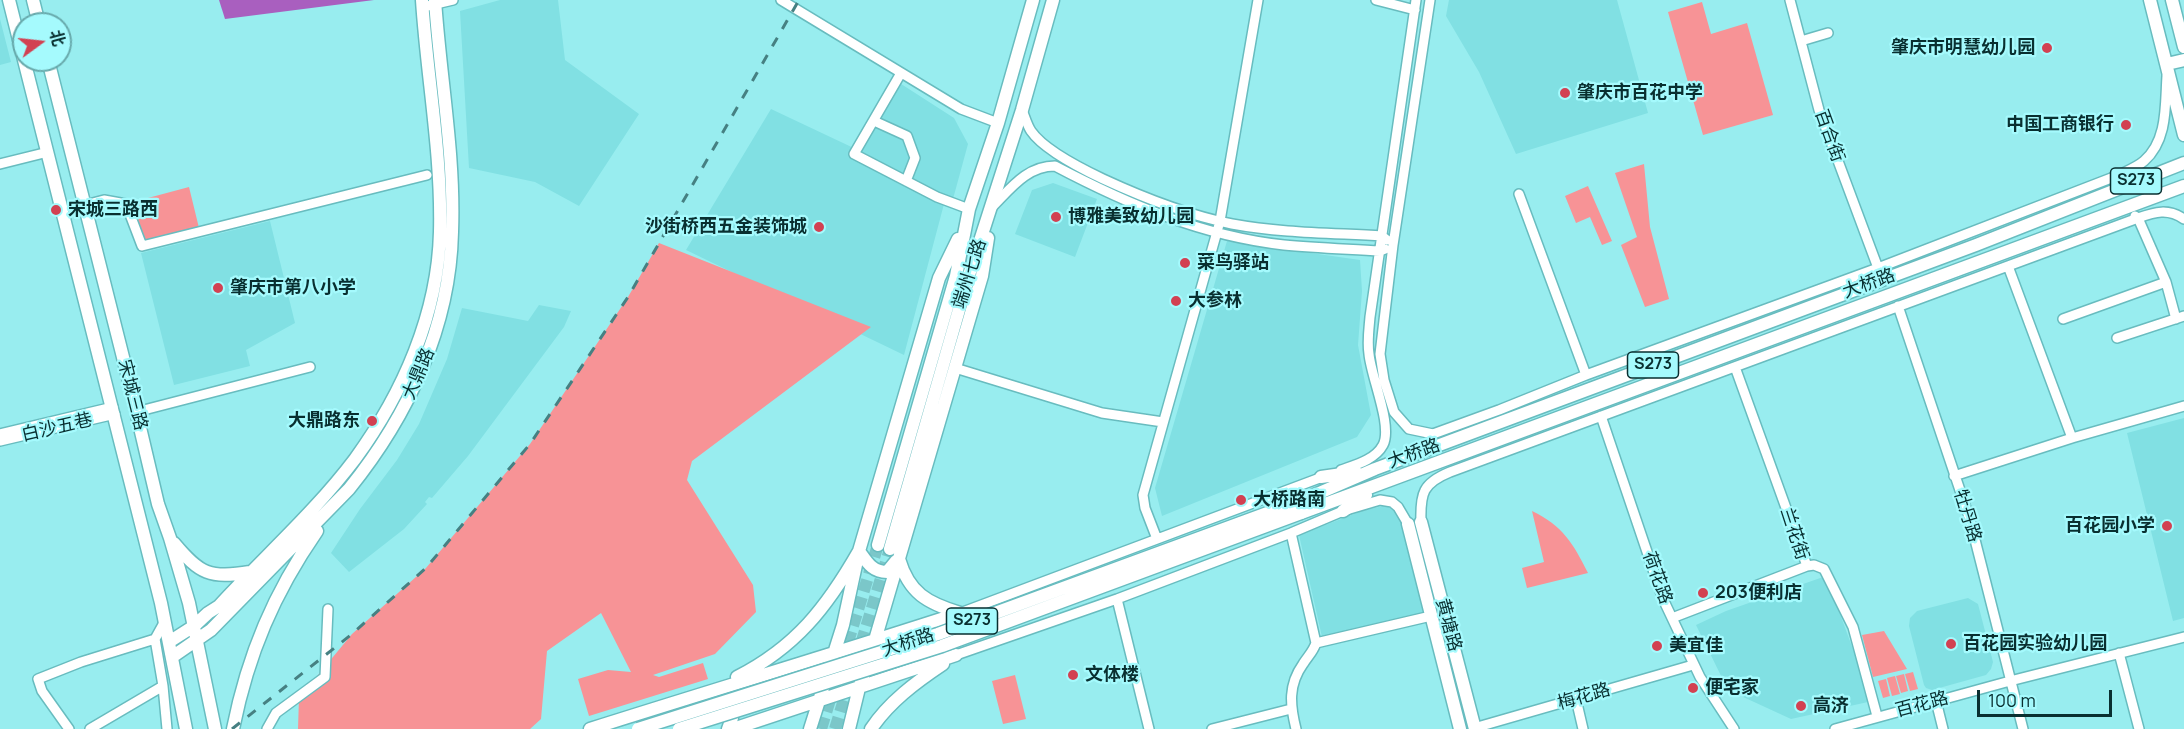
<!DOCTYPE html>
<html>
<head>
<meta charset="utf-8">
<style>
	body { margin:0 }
	#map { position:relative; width:2184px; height:729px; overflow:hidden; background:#98edef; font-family:Manrope,"Noto Sans SC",sans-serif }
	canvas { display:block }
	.north { position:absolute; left:12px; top:12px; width:60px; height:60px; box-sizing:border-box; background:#a5fafd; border:2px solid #67a9ab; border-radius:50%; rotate:75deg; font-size:16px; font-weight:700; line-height:24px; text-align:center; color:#092f30 }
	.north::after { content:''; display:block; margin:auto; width:21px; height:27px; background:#d24152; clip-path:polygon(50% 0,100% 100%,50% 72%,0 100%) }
	.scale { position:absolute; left:1977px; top:690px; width:135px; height:27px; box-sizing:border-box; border:3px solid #092f30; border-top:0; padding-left:8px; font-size:18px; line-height:21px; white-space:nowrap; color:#092f30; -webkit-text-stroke:4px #a5fafd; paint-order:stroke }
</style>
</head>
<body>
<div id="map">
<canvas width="2184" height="729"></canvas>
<div class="north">北</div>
<div class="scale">100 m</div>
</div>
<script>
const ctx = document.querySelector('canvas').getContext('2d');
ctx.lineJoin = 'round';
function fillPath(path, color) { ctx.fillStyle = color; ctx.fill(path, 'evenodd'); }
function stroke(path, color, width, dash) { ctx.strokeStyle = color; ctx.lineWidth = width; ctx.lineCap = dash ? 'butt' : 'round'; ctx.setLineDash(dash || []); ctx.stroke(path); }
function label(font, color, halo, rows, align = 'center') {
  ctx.font = font + ' Manrope,"Noto Sans SC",sans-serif'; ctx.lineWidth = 4.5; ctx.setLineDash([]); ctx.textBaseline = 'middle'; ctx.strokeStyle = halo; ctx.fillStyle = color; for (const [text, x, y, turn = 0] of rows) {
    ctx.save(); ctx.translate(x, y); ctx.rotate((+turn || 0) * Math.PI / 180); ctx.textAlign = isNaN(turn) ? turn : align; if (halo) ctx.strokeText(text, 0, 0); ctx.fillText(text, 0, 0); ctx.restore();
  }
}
const built = new Path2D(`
	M 500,0 L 558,0 L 565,60 L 639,114 L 579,206 L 535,182 L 469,168 L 460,11 Z
	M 1449,0 L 1617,0 L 1648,113 L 1516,154 L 1479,72 L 1446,16 Z
	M 0,19 L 11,62 L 0,65 Z
	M 898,82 L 954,118 L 968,144 L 953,199 L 913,179 L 918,158 L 907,137 L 877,122 Z
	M 771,109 L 860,151 L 875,127 L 904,138 L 911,158 L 902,184 L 944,204 L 904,355 L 686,250 Z
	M 1053,183 L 1097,199 L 1075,257 L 1015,234 L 1032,190 Z
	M 270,221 L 295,323 L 246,350 L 250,366 L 174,385 L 141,253 Z
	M 1227,241 L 1360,260 L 1362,291 L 1358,345 L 1371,415 L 1357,437 L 1162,516 L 1155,488 Z
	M 539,305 L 571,311 L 564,327 L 468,456 L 432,498 L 429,497 L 425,502 L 427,504 L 404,529 L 349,572 L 331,553 L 360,509 L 397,460 L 419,424 L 447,359 L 462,308 L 528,321 Z
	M 2184,418 L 2184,618 L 2173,621 L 2127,433 Z
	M 1383,506 L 1392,508 L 1403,516 L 1431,611 L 1322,637 L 1299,535 L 1362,511 Z
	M 1826,576 L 1861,671 L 1868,702 L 1791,719 L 1728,690 L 1696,625 L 1726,611 Z
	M 1968,598 L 1978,604 L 1993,662 L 1991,669 L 1986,675 L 1932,690 L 1926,688 L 1924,685 L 1909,626 L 1910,618 L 1917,611 Z`);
const green = new Path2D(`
	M 1702,2 L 1711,34 L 1747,23 L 1773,115 L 1703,135 L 1668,12 Z
	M 1644,164 L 1650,227 L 1669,299 L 1645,307 L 1621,245 L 1637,237 L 1615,173 Z
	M 1588,186 L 1612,241 L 1602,245 L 1590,217 L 1576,223 L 1565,196 Z
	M 189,187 L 199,228 L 143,243 L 133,202 Z
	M 659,243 L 871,327 L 692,461 L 687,480 L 753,585 L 756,612 L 715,654 L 653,675 L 659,677 L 703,663 L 708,679 L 589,716 L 578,679 L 608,670 L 631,672 L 601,613 L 547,651 L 541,719 L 530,729 L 298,729 L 299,698 L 352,634 L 426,568 L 530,444 L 628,297 Z
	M 1532,511 C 1563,526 1573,543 1588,573 L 1527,588 L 1522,568 L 1544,562 Z
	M 1884,631 L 1907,669 L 1873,677 L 1862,635 Z
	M 1913,672 L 1918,689 L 1910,691 L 1905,674 Z
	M 1904,674 L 1908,691 L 1901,693 L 1896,676 Z
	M 1015,675 L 1026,719 L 1003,724 L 992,681 Z
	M 1895,676 L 1900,694 L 1892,696 L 1887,678 Z
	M 1886,679 L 1890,696 L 1883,698 L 1878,681 Z`);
const water = new Path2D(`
	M 219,0 L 374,0 L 225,19 Z`);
const majorTunnel = new Path2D(`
	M 821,729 L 878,545
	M 835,729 L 890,549`);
const minor = new Path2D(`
	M 781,0 L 961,109 L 998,123
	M 1376,0 L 1415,10
	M 1430,0 L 1393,245 L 1380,354 L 1384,380 L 1394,412 L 1409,429 L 1433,434 L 1499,410 L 1586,375 L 1878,268 L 2119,175 C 2127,171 2137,167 2144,161 C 2168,140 2165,105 2167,76
	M 1790,0 L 1819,110 L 1878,268
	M 423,7 L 453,0
	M 1801,41 L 1828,33
	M 901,73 L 854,154 L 937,197 L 969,209
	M 1022,110 C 1025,117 1027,125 1031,131 C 1044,150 1082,169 1103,179 C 1144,198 1187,215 1232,224 C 1281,233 1332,233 1382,236 L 1387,240
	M 874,121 L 907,136 L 915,158 L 906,181
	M 0,164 L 48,152
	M 1519,194 L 1586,375
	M 85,205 L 104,200 L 126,204 L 142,246 L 427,175
	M 992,207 C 1011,188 1027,166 1055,166 C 1127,204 1202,236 1284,245 C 1315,248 1348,249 1380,251 L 1385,249
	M 2135,216 L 2138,218 L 2166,282 L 2176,319
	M 2008,266 L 2072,438
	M 1898,306 L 1970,520 L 2023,729
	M 2063,319 L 2166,282
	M 2117,338 L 2184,316
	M 1735,367 L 1807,566
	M 955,368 L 1102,413 L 1163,422
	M 136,412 L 310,367
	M 1601,416 L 1663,599 L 1700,677 L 1734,729
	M 0,434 L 113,407
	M 0,441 L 115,414
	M 1341,470 C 1355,465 1375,460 1383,445 C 1393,426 1371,377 1369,354 C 1367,342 1369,329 1370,317 L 1416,0
	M 1954,476 L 2072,438 L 2184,406
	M 1421,522 C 1420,493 1423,483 1450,472 L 2138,218 C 2155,212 2168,208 2184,219
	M 1291,533 L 1316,643 C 1313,652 1308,656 1303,664 C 1288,685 1290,705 1296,729
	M 1157,539 L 1145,508 L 1143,495 L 1220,221 L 1258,0
	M 1117,599 L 1149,729
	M 960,613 L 1325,476
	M 1672,618 L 1807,566 L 1814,565 L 1824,569 L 1853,627 L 1877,716
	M 155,639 L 163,686 L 167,729
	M 1316,643 L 1431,616
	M 2119,653 L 2139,729
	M 956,655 L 1117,599 L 1291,533 L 1343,511 L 1380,500 L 1392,502 L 1398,507 L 1408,524
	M 1576,699 L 1583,729
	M 1936,701 L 1943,729
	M 1474,728 L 1693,665
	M 69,729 L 42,691 L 38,679 L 81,662 L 155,639 L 165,621
	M 90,729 L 163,686
	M 267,729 L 276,713 L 325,677 L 328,609
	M 1212,729 L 1291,709
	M 1835,729 L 2010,681 L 2184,637`);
const major = new Path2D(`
	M 9,0 L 24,60
	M 33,0 L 39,24
	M 2150,0 L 2184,135
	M 2172,0 L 2184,47
	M 24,60 L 161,603 L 186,729
	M 48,60 L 130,385 L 158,504 L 170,538 L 189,603 L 215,729
	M 2167,64 L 2184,60
	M 1321,477 L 1356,472
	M 1303,500 L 1375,469 L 1976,245 L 2184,163
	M 1343,511 L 1366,495
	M 1301,513 L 2184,186
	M 1421,522 L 1475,729
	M 1408,524 L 1460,729
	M 174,543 C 200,574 210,579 250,572
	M 878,545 L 956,276 L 969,209 L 998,123 L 1033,0
	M 890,549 L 969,275 L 1022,110 L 1053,0
	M 899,559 C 909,593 927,603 960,613
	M 169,642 L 194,626 L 208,613 L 219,606 C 264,557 315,512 355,459 C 403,393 438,314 440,232 C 442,154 427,77 422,0
	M 172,657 L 211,630 L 349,489 C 408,416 450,327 452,232 C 455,154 440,77 435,0
	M 737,677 C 796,647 827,607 859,551 C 867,562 872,572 887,572 L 896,561
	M 233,729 C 248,654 274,593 317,531
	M 590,729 C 713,690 837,653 960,613
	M 728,729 L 732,718 L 728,703
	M 733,729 L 956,655
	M 810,729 L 843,625 L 859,551 L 939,278 L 958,239
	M 849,729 L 859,688 L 875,640 L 982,276 L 988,238
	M 871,729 C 889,702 916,682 943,664`);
const rail = new Path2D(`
	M 232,729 L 352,634 L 426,568 L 530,444 L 628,297 L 799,0`);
const majorBridge = new Path2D(`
	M 638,729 L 938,634 L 1303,500
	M 679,729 L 942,646 L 1301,513`);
const markers = [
	[2047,48,6,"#d24152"],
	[1565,93,6,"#d24152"],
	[2126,125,6,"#d24152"],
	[56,210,6,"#d24152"],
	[1056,217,6,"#d24152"],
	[819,227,6,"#d24152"],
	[1185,263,6,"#d24152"],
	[218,288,6,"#d24152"],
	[1176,301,6,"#d24152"],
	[372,421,6,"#d24152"],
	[1241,500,6,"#d24152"],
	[2167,526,6,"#d24152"],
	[1703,593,6,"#d24152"],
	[1951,644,6,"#d24152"],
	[1657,646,6,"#d24152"],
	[1073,675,6,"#d24152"],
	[1693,688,6,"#d24152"],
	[1801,706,6,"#d24152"]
];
const shields = [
	[2136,181,51],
	[1653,365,51],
	[972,621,51]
];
const shieldNames = [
	["S273",2136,181],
	["S273",1653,365],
	["S273",972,621]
];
const poiNames = [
	["肇庆市明慧幼儿园",2035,48,"right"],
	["肇庆市百花中学",1577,93],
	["中国工商银行",2114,125,"right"],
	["宋城三路西",68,210],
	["博雅美致幼儿园",1068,217],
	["沙街桥西五金装饰城",807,227,"right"],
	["菜鸟驿站",1197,263],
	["肇庆市第八小学",230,288],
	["大参林",1188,301],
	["大鼎路东",360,421,"right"],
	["大桥路南",1253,500],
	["百花园小学",2155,526,"right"],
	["203便利店",1715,593],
	["百花园实验幼儿园",1963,644],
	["美宜佳",1669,646],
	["文体楼",1085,675],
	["便宅家",1705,688],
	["高济",1813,706]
];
const streetNames = [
	["百合街",1829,136,70],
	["端州七路",970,274,-72],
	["大桥路",1869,284,-20],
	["大鼎路",419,374,-67],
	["宋城三路",132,395,76],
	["白沙五巷",57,428,-13],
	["大桥路",1414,454,-20],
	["牡丹路",1967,516,73],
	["兰花街",1794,534,72],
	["荷花路",1657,578,70],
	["黄塘路",1448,625,75],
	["大桥路",908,643,-18],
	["梅花路",1584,697,-16],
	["百花路",1922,705,-15]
];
fillPath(built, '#81e0e3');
fillPath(green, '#f79396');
fillPath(water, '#a95fbf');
stroke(majorTunnel, '#7bc7c9', 12, [12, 6]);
stroke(minor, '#68bcbf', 12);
stroke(major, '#68bcbf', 15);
stroke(minor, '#fff', 9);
stroke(major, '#fff', 12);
stroke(rail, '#468082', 3, [10, 10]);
stroke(majorBridge, '#68bcbf', 15, []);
stroke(majorBridge, '#fff', 12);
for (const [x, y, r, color] of markers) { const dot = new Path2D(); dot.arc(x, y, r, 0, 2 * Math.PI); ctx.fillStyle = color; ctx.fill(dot); stroke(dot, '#a5fafd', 2); }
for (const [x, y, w] of shields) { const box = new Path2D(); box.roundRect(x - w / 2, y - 13, w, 26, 4.5); ctx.fillStyle = '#a5fafd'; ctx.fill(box); stroke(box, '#092f30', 1.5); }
label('bold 16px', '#092f30', null, shieldNames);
label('bold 18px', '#092f30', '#a5fafd', poiNames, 'left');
label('18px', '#092f30', '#a5fafd', streetNames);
</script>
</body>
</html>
